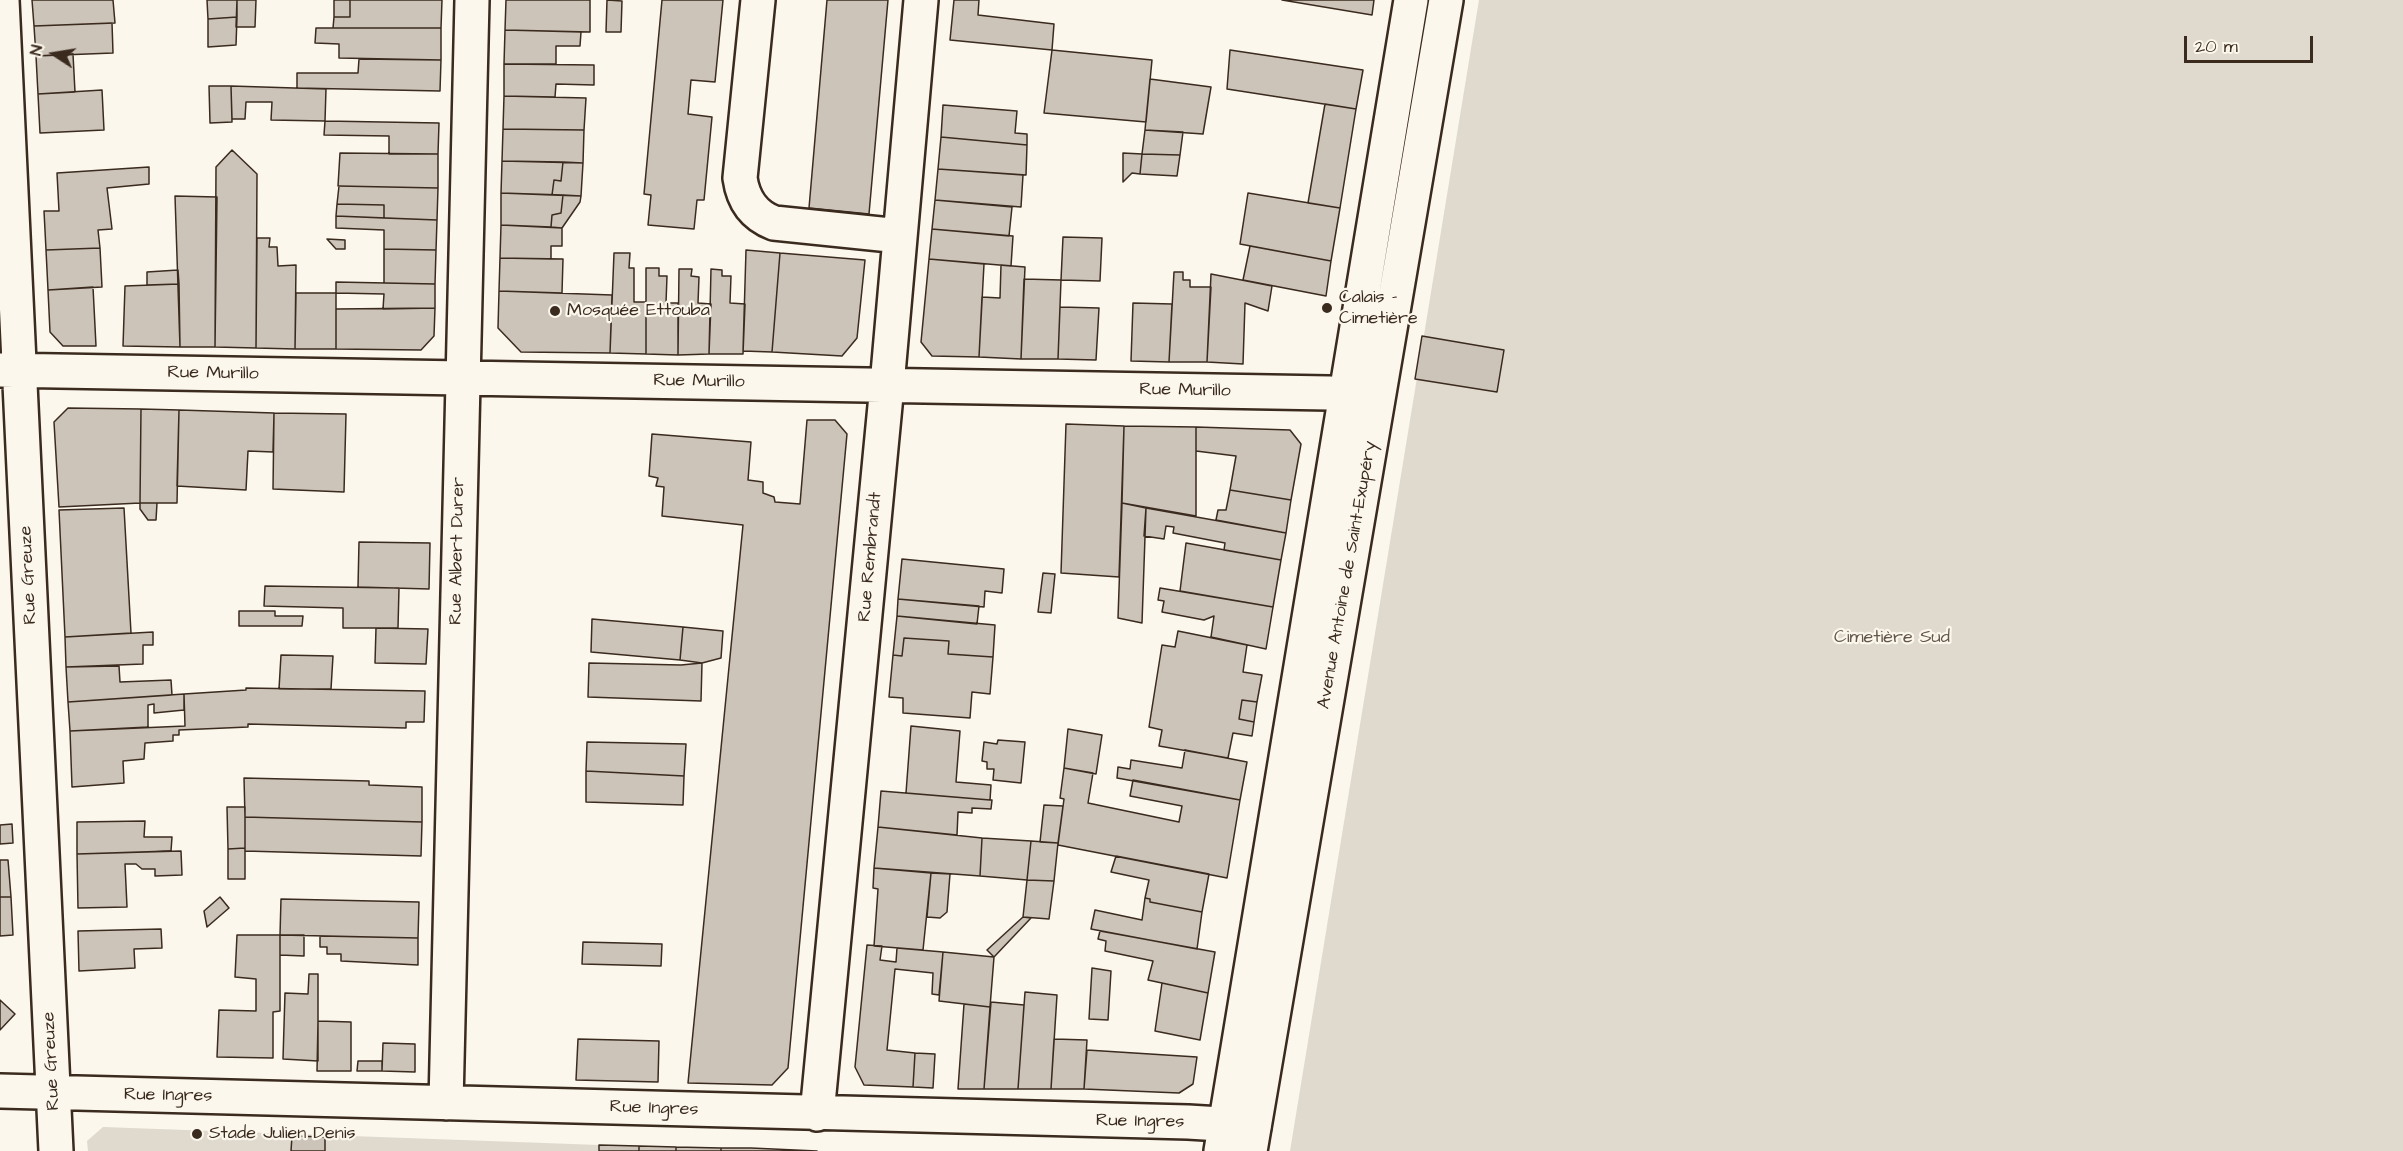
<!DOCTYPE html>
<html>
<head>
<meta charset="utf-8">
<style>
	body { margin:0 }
	#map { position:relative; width:2403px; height:1151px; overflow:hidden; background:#fbf7ec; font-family:"Architects Daughter",sans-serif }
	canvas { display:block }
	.north { position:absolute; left:24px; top:24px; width:60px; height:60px; -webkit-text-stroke:4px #fbf7ec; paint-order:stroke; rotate:282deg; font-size:16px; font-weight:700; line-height:24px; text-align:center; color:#3b2a1e }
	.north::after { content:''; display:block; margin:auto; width:21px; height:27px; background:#3b2a1e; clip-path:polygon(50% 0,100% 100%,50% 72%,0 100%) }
	.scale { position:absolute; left:2184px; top:36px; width:129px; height:27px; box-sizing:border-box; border:3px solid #3b2a1e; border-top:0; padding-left:8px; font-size:18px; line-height:21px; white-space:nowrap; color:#3b2a1e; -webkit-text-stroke:4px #fbf7ec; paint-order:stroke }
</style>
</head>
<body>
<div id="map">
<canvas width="2403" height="1151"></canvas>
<div class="north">N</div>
<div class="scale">20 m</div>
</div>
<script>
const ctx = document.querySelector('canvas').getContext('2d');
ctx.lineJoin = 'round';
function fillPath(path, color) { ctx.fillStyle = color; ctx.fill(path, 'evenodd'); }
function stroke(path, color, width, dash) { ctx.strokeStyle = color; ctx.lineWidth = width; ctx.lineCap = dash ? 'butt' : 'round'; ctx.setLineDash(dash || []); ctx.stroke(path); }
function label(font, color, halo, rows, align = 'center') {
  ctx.font = font + ' "Architects Daughter",sans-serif'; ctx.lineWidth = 4.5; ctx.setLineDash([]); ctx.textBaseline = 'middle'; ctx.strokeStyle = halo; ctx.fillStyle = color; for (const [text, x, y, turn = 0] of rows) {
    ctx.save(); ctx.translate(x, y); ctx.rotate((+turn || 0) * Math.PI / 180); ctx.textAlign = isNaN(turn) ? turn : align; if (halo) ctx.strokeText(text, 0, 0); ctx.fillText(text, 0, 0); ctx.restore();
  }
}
const green = new Path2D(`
	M 1479,0 L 2403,0 L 2403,1151 L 1290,1151 Z
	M 103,1127 L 599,1145 L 599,1151 L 88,1151 L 87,1141 Z`);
const building = new Path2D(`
	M 32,0 L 113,0 L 115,23 L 34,26 Z
	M 207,0 L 237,0 L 237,17 L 208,19 Z
	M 237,0 L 256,0 L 255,27 L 236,27 Z
	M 334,0 L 350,0 L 350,17 L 334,17 Z
	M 350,0 L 442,0 L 441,28 L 333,28 L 334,17 L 350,17 Z
	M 506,0 L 590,0 L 590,32 L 505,30 Z
	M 607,0 L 622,1 L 621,32 L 606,32 Z
	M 662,0 L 723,0 L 715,82 L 691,80 L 688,114 L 712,117 L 704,200 L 697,200 L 694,229 L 648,225 L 651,195 L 644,194 Z
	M 827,0 L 888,0 L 869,214 L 809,208 Z
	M 954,0 L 979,0 L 978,15 L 1054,24 L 1052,50 L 950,40 Z
	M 1282,0 L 1374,0 L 1372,15 Z
	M 237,17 L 236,45 L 208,47 L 208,19 Z
	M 112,23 L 113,53 L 36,56 L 34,26 Z
	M 316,28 L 441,28 L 441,60 L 339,58 L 339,44 L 315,43 Z
	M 505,30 L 581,32 L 580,46 L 556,46 L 556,64 L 504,64 Z
	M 1052,50 L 1152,60 L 1146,122 L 1044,113 Z
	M 1230,50 L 1363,70 L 1356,109 L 1227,89 Z
	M 73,54 L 75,92 L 38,94 L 36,56 Z
	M 359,59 L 441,60 L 440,91 L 297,88 L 297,73 L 358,73 Z
	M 504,64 L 594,65 L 594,85 L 556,84 L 555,97 L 504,96 Z
	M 1150,79 L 1211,87 L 1203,134 L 1145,130 Z
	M 209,86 L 231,86 L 232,122 L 210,123 Z
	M 231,86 L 326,89 L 325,121 L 271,120 L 272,102 L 246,102 L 245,119 L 232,119 Z
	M 102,90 L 104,130 L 40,133 L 38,94 Z
	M 504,96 L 586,98 L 584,130 L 503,129 Z
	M 1325,104 L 1356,109 L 1340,208 L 1308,203 Z
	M 943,105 L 1017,111 L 1015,133 L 1027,134 L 1027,145 L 941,137 Z
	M 325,121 L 439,123 L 438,154 L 389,154 L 389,136 L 324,135 Z
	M 503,129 L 584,130 L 583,163 L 502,161 Z
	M 1145,130 L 1183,132 L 1180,155 L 1142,154 Z
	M 941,137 L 1027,145 L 1026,175 L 938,169 Z
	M 232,150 L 257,174 L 256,348 L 215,347 L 216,167 Z
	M 340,153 L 438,154 L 438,188 L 338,186 Z
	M 1123,153 L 1142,154 L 1140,174 L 1132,173 L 1123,182 Z
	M 1142,154 L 1180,155 L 1177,176 L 1140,174 Z
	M 502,161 L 563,162 L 561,181 L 554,180 L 552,195 L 501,193 Z
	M 563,162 L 583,163 L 581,196 L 552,195 L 554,180 L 561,181 Z
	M 149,167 L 149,184 L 107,188 L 112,229 L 98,230 L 100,248 L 46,250 L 44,211 L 59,211 L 57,173 Z
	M 938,169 L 1023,175 L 1021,207 L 935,200 Z
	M 339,186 L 438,188 L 437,220 L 384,218 L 384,205 L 337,204 Z
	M 501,193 L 563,195 L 561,213 L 552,215 L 551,227 L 501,225 Z
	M 1248,193 L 1340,208 L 1331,261 L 1240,244 Z
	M 563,195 L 581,196 L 580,202 L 562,228 L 551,227 L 552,215 L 561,213 Z
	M 175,196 L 217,197 L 215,347 L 180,347 Z
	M 935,200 L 1012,207 L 1009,236 L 932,229 Z
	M 337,204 L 384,205 L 384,218 L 336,216 Z
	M 336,216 L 437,220 L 436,250 L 384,249 L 384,230 L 336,228 Z
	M 501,225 L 562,228 L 562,246 L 551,246 L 551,259 L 500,258 Z
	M 932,229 L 1013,236 L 1011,266 L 929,259 Z
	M 1063,237 L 1102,238 L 1100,281 L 1061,280 Z
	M 257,238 L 270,238 L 269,247 L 277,247 L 278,266 L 296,265 L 295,349 L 256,348 Z
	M 327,239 L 345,240 L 345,249 L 336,249 Z
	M 1250,246 L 1331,261 L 1326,296 L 1243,280 Z
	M 100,248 L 102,287 L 48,290 L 46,250 Z
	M 384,249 L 436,250 L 435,284 L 384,283 Z
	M 746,250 L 780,253 L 772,352 L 743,351 Z
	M 614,253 L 630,253 L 629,268 L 634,268 L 634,302 L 646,302 L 646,354 L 610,353 Z
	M 780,253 L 865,260 L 857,338 L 842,356 L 772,352 Z
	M 500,258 L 563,259 L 562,293 L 499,291 Z
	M 929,259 L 984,264 L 979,357 L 932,356 L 921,342 Z
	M 1001,265 L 1025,267 L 1021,359 L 979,357 L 982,297 L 1000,298 Z
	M 646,268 L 659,268 L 659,276 L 667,276 L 666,303 L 678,303 L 678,355 L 646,354 Z
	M 679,269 L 692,269 L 691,276 L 699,277 L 698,303 L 711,304 L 709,354 L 678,355 Z
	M 711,269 L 722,270 L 722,276 L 731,276 L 730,303 L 745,304 L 743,354 L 709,354 Z
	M 178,270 L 179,284 L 147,285 L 147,272 Z
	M 1174,272 L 1183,272 L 1183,280 L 1190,280 L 1190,287 L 1211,287 L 1207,362 L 1169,362 Z
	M 1211,274 L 1272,286 L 1268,311 L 1245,303 L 1243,364 L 1207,362 Z
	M 1024,279 L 1061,280 L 1058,359 L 1021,359 Z
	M 336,282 L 435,284 L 435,308 L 383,309 L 384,294 L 336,293 Z
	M 179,284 L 180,347 L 123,346 L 125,286 Z
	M 93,287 L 96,346 L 63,346 L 50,332 L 48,290 Z
	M 499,291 L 612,295 L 610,353 L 521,352 L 498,328 Z
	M 296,293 L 336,293 L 336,349 L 295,349 Z
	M 1133,303 L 1172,304 L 1169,362 L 1131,361 Z
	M 1060,307 L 1099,308 L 1096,360 L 1058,359 Z
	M 435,308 L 434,336 L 421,350 L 336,349 L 336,309 Z
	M 1422,336 L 1504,350 L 1497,392 L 1415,379 Z
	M 68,408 L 141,409 L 140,503 L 59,507 L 54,422 Z
	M 141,409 L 179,410 L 177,503 L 140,503 Z
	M 179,410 L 274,413 L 273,452 L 248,451 L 246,490 L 177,486 Z
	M 274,413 L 346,414 L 344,492 L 273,489 Z
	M 807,420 L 835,420 L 847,434 L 788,1068 L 772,1085 L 688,1083 L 743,525 L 662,516 L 664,487 L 656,486 L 658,478 L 649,476 L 652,434 L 751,442 L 748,480 L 763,482 L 763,493 L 774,497 L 775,502 L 800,504 Z
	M 1066,424 L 1124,426 L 1119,577 L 1061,573 Z
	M 1124,426 L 1196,427 L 1196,516 L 1122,503 Z
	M 1196,427 L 1290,430 L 1301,444 L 1291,500 L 1230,490 L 1236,456 L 1196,451 Z
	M 1230,490 L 1291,500 L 1286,533 L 1216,520 L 1218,510 L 1226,510 Z
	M 140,503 L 157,503 L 156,520 L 148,520 L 140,509 Z
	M 1122,503 L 1146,508 L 1142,623 L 1118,618 Z
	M 124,508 L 131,633 L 65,637 L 59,510 Z
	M 1146,508 L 1286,533 L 1281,560 L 1224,550 L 1225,543 L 1173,533 L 1174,527 L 1166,526 L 1164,539 L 1144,536 Z
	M 359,542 L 430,543 L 429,589 L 358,587 Z
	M 1186,543 L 1281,560 L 1273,607 L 1180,591 Z
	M 902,559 L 1004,569 L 1002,593 L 985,591 L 984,607 L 898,599 Z
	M 1043,573 L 1055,574 L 1051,613 L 1038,612 Z
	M 265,586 L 399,588 L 398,628 L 343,628 L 343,608 L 264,606 Z
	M 1160,588 L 1273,607 L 1266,649 L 1211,637 L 1214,616 L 1204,620 L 1162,612 L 1164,601 L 1158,600 Z
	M 898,599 L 979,606 L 977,624 L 897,616 Z
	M 239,611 L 275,611 L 275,616 L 303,616 L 302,626 L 239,626 Z
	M 897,616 L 995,625 L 993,657 L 948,654 L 949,641 L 904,638 L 902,656 L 893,655 Z
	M 592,619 L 683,627 L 680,660 L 591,652 Z
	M 683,627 L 723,631 L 721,658 L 702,663 L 680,660 Z
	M 376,628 L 428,629 L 426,664 L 375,663 Z
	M 1178,631 L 1247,645 L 1243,672 L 1262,675 L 1257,702 L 1242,700 L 1239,719 L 1254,722 L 1252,736 L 1233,733 L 1228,758 L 1159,746 L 1162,730 L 1149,727 L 1162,645 L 1175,647 Z
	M 153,632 L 153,645 L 143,645 L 143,664 L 66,667 L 65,637 Z
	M 904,638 L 949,641 L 948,654 L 993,657 L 990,694 L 972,692 L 970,718 L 903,713 L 903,698 L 889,697 L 893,655 L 902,656 Z
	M 281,655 L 333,656 L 331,689 L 279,689 Z
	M 589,663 L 681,665 L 702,663 L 701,701 L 588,697 Z
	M 119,666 L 120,682 L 171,680 L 172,695 L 68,702 L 66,667 Z
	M 246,688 L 425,691 L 424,722 L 406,722 L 406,728 L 248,724 L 248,727 L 179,730 L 179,735 L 173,735 L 173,741 L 145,743 L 144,759 L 123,761 L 124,783 L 72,787 L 70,731 L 185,726 L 184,694 L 246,690 Z
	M 184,694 L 184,710 L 154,713 L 154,704 L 148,705 L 148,727 L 70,731 L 68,702 Z
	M 1242,700 L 1257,702 L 1254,722 L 1239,719 Z
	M 911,726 L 960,731 L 956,782 L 991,785 L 990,800 L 906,793 Z
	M 1068,729 L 1102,735 L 1096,774 L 1064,768 Z
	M 998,740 L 1025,742 L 1021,783 L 993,780 L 994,769 L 987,769 L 987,762 L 982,761 L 984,742 L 997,744 Z
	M 587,742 L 686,744 L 684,776 L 586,771 Z
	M 1185,750 L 1247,762 L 1240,800 L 1117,778 L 1118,767 L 1130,769 L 1131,760 L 1182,768 Z
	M 1064,768 L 1093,773 L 1088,803 L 1179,822 L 1182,806 L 1130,796 L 1133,780 L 1240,800 L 1227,878 L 1058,845 L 1064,799 L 1060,798 Z
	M 586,771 L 684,776 L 683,805 L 586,802 Z
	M 244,778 L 369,781 L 369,785 L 422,787 L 422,822 L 245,817 Z
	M 881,791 L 990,800 L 992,800 L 991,809 L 972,808 L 972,813 L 958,812 L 957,835 L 878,827 Z
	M 1044,805 L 1063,806 L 1058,843 L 1040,842 Z
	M 227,807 L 245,807 L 245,848 L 228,849 Z
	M 245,817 L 422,822 L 421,856 L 245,851 Z
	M 145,821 L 144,837 L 172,837 L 171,851 L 77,854 L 77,822 Z
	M 12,824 L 13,843 L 0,844 L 0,825 Z
	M 878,827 L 982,838 L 980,876 L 874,868 Z
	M 982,838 L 1031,841 L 1027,880 L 980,876 Z
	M 1031,841 L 1058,843 L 1054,881 L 1027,880 Z
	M 245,848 L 245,879 L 228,879 L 228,849 Z
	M 181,851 L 182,875 L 155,876 L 155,869 L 142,869 L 136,864 L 125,864 L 127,907 L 78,908 L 77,854 Z
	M 1116,856 L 1209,874 L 1202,912 L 1150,902 L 1150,899 L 1145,898 L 1149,880 L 1111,872 Z
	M 0,860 L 8,860 L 11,897 L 0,897 Z
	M 874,868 L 931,873 L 923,950 L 874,946 L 878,889 L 873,888 Z
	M 931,873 L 950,874 L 947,912 L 940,918 L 927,917 Z
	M 1027,880 L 1054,881 L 1049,919 L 1023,917 Z
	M 0,897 L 11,897 L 13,935 L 0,936 Z
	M 220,897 L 229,908 L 207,927 L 204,911 Z
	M 1145,898 L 1150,899 L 1150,902 L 1202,912 L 1197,949 L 1091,929 L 1095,910 L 1142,920 Z
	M 281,899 L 419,902 L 418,938 L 280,935 Z
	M 1023,917 L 1031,918 L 994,957 L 987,950 Z
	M 161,929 L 162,948 L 134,949 L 135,968 L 79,971 L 78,931 Z
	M 1100,931 L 1215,952 L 1208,993 L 1148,980 L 1153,961 L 1105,951 L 1106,941 L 1098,939 Z
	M 237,935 L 280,935 L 280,1011 L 273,1012 L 273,1058 L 217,1057 L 219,1010 L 256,1011 L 256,979 L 235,977 Z
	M 280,935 L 304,935 L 304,956 L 280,955 Z
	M 320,936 L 418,938 L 418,965 L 341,961 L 341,954 L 327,954 L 327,947 L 320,947 Z
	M 583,942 L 662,944 L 661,966 L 582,964 Z
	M 867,945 L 882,946 L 880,960 L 896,962 L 897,948 L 943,952 L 939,995 L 932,994 L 933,973 L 895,969 L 887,1050 L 915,1053 L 913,1087 L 864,1085 L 855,1067 Z
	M 943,952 L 994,957 L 990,1007 L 939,1001 Z
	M 1092,968 L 1111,971 L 1108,1020 L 1089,1019 Z
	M 309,974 L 318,974 L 318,1061 L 283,1059 L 285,993 L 308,994 Z
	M 1162,983 L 1208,993 L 1200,1040 L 1155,1031 Z
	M 1025,992 L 1057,995 L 1051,1089 L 1018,1089 Z
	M 0,1000 L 15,1014 L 0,1030 Z
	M 991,1002 L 1024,1005 L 1018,1089 L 984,1089 Z
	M 964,1004 L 990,1007 L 984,1089 L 958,1089 Z
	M 318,1021 L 351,1022 L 351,1071 L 317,1071 Z
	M 578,1039 L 659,1041 L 658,1082 L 576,1080 Z
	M 1054,1039 L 1087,1040 L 1084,1089 L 1051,1089 Z
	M 383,1043 L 415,1044 L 415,1072 L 382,1071 Z
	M 1087,1050 L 1197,1057 L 1193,1084 L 1179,1093 L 1084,1089 Z
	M 915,1053 L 935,1054 L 933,1088 L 913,1087 Z
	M 358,1061 L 382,1061 L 382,1071 L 357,1071 Z
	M 292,1136 L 325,1137 L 325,1151 L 291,1151 Z
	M 599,1145 L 639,1146 L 639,1151 L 599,1151 Z
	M 639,1146 L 676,1147 L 676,1151 L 639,1151 Z
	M 676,1147 L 721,1148 L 721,1151 L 676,1151 Z
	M 721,1148 L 751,1148 L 817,1151 L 721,1151 Z`);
const minor = new Path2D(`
	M 2,0 L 56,1151
	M 758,0 L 740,178 C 743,199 753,215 774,223 L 900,236
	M 0,370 L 1329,393 L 1375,397
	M 0,1091 L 1188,1122 L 1254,1126
	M 446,1103 L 472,0
	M 817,1114 L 887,385 L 921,0`);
const secondary = new Path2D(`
	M 1221,1151 L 1411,0
	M 1250,1151 L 1446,0`);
const markers = [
	[1327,308,6,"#3b2a1e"],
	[555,311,6,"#3b2a1e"],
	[197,1134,6,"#3b2a1e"]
];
const poiNames = [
	["Calais –",1339,298],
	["Cimetière",1339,319],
	["Mosquée Ettouba",567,311],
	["Stade Julien Denis",209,1134]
];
const streetNames = [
	["Rue Murillo",213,374,1],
	["Rue Murillo",699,382,1],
	["Rue Murillo",1185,391,1],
	["Rue Albert Durer",458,551,-89],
	["Rue Rembrandt",871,557,-85],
	["Rue Greuze",29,575,-93],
	["Avenue Antoine de Saint-Exupéry",1348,575,-80],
	["Rue Greuze",52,1061,-93],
	["Rue Ingres",168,1096,1],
	["Rue Ingres",654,1109,2],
	["Rue Ingres",1140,1122,1]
];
const parkNames = [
	["Cimetière Sud",1892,638]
];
fillPath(green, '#dfd9ce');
fillPath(building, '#ccc4b9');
stroke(building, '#3b2a1e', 1.5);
stroke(minor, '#3b2a1e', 38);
stroke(secondary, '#3b2a1e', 38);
stroke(minor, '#fbf7ec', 33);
stroke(secondary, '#fbf7ec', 33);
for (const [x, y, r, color] of markers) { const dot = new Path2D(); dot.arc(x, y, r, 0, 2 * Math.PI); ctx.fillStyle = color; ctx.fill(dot); stroke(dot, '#fbf7ec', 2); }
label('18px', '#3b2a1e', '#fbf7ec', poiNames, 'left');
label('18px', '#3b2a1e', '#fbf7ec', streetNames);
label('18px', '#64564a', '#fbf7ec', parkNames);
</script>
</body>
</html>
